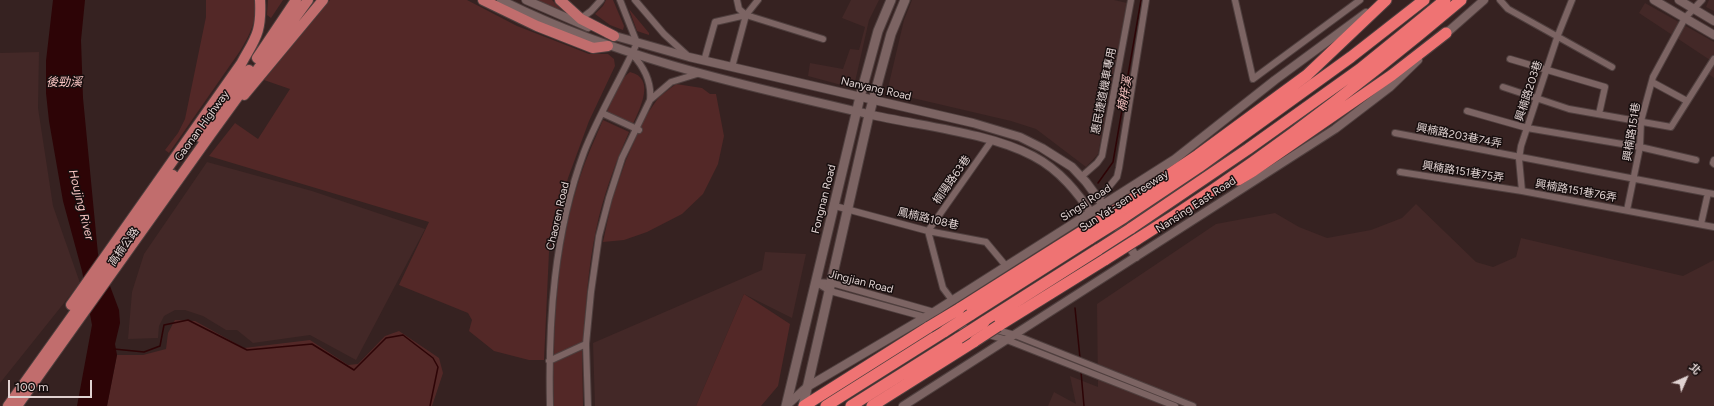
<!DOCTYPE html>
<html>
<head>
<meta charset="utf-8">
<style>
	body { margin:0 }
	#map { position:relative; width:1714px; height:406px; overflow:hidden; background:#362221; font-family:Figtree,"Noto Sans TC",sans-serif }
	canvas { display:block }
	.north { position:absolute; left:1666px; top:358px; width:40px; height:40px; -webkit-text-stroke:3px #170e0e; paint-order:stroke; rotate:45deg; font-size:11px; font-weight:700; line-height:16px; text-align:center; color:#e0d2d1 }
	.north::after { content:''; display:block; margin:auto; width:14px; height:18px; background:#e0d2d1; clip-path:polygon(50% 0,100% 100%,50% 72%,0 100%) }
	.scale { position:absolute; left:8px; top:380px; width:84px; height:18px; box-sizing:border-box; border:2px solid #e0d2d1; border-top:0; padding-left:5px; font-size:12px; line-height:14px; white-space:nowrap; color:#e0d2d1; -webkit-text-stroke:3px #170e0e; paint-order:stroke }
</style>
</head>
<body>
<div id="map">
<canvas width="1714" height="406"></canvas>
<div class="north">北</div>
<div class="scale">100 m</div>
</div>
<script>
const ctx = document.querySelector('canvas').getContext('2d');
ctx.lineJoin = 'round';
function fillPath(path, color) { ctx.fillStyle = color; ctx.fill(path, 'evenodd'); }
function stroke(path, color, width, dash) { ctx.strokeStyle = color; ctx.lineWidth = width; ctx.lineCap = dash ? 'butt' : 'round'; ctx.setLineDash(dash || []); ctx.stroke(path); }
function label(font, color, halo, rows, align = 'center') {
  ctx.font = font + ' Figtree,"Noto Sans TC",sans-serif'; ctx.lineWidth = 3; ctx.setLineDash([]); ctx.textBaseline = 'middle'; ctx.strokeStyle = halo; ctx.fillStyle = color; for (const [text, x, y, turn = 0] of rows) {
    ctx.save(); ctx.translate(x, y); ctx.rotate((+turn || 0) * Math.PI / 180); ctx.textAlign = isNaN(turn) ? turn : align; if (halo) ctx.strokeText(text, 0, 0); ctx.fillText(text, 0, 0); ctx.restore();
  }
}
const built = new Path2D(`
	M 851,0 L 879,0 L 869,20 L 855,82 L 845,86 L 808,76 L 810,63 L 843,69 L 850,49 L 859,50 L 865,27 L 842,18 Z
	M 912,0 L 1114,0 L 1127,3 L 1098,154 L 1086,167 L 1036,129 L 1011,121 L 887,92 L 904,20 Z
	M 1709,0 L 1714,0 L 1714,11 L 1706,7 Z
	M 1645,3 L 1714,42 L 1714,78 L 1704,71 L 1710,60 L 1639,13 Z
	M 39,52 L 38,108 L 53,206 L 80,283 L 0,383 L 0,53 Z
	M 207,162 L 312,191 L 425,229 L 356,360 L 310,335 L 253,343 L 237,330 L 226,330 L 203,316 L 185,310 L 175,310 L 164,316 L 159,326 L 158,338 L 128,339 L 132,292 L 144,254 Z
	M 1416,204 L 1476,262 L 1493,267 L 1516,257 L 1521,238 L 1683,276 L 1714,260 L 1714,406 L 1048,406 L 1054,392 L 1076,404 L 1070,376 L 1098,387 L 1097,304 L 1216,224 L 1275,213 L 1299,227 L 1327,238 L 1371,230 L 1402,218 Z
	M 765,252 L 806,254 L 792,318 L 744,294 L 696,406 L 595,406 L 593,343 L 762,270 Z`);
const green = new Path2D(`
	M 206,0 L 254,0 C 259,18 249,36 240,51 L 169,153 L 165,150 L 178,133 L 185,119 L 206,17 Z
	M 268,0 L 283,0 L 271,18 L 267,15 Z
	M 330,0 L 467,0 L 517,26 L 589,54 L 608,54 L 614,59 L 615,66 L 589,121 L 568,178 L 549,252 L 544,360 L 529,360 L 494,351 L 469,331 L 472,320 L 468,313 L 399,285 L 429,222 L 209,156 L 235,123 L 258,139 L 290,89 L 264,80 Z
	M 535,0 L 552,0 L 562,11 Z
	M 606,0 L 613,0 L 624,26 L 623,30 L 610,25 L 595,14 L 603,6 Z
	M 629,9 L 649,33 L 649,35 L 637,31 Z
	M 630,72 C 656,78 640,108 633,124 L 607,112 C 613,98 618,80 630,72 Z
	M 676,84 L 702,88 L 710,94 L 716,94 L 724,136 L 718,164 L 703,194 L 682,214 L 647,232 L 624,240 L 603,242 L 612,200 L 626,160 L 645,117 L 659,97 Z
	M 603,120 L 629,132 C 615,164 603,196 596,230 C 588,267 586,305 583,342 L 554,356 C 555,295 561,235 580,177 C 586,158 595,139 603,120 Z
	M 744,294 L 790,324 L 778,386 L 761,406 L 696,406 Z
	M 175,320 L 195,321 L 244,348 L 310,340 L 348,365 L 358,364 L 385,336 L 399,331 L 439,358 L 443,373 L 432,406 L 107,406 L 117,355 L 143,355 L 166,349 L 168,333 Z
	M 582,350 L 583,406 L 554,406 L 553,363 Z`);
const water = new Path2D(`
	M 53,0 L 85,0 L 81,40 L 83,98 L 98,254 L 119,310 L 120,323 L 115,344 L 117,355 L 107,406 L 77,406 L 92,325 L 82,271 L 63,201 L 49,121 L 46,93 L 46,61 Z`);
const stream = new Path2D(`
	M 1098,183 L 1113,162 L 1141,0
	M 1066,222 L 1074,208
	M 1075,308 L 1080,358
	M 114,349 L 144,352 L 160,346 L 164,325 L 188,320 L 247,350 L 312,344 L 354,370 L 386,338 L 403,335 L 433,358 L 438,367 L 430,406
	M 1081,372 L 1084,406`);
const minor = new Path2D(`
	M 635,0 L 664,34 L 688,56
	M 737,0 L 739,9 L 746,15 L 823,39
	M 1235,0 L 1253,79 L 1360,0
	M 1500,0 L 1508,9 L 1612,67
	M 579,20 L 591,11 L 601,0
	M 632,54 C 644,67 652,82 650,100
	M 1510,59 L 1605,87 L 1599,114
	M 704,61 L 715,22 L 746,15
	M 732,67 L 746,15 L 758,0
	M 1652,82 L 1687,101
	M 1503,87 L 1569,109 L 1671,127 L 1714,59
	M 1467,111 L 1527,128 L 1640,147 L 1696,160
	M 602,113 L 639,130
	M 1395,133 L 1714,194
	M 1714,160 L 1713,163 L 1714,164
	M 1400,172 L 1522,191 L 1714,227
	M 1081,177 L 1097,163 L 1102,156 L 1131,0
	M 1522,191 L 1519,159 L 1521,146 L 1558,35 L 1572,0
	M 1099,199 L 1117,177 L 1119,168 L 1146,0
	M 835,206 L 928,231 L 986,242 L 1006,266
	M 1627,210 L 1640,147 L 1641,121 L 1653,77 L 1685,18 L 1702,0
	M 1701,224 L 1708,193
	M 815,282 L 832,283 L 948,316
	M 817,283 L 830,291 L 972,330
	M 952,300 L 943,288 L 928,231 L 992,140
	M 993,329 L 1015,335 L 1193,406
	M 985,334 L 1007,340 L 1175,406
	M 549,361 L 586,344
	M 550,406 C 548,321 554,233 584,152 C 599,114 620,80 637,43 L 620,0
	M 588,406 L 586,344 L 591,292 L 599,236 L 609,198 L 622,158 L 650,100 L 671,82 L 697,74`);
const tertiary = new Path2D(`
	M 501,0 C 617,58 742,85 868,114 C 919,126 987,132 1033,156 C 1060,170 1078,193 1094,217
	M 526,0 L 588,27
	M 1654,0 L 1714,35
	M 1679,0 L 1714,21
	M 608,34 L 689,57 L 973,123 L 1020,137 L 1042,148 L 1072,167 L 1086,182 L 1106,209
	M 1442,37 L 1484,0
	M 1112,218 L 1136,257
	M 786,406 L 807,387 L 934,312 L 1175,159 L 1275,80 L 1366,13
	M 903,406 L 1335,129 L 1390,87 L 1418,60`);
const secondary = new Path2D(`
	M 786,406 L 860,97 L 878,31 L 891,0
	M 803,406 L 869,115 L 891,34 L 905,0`);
const primary = new Path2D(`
	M 483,0 L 537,26 L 593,48 L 608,46
	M 560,0 L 581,19 L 614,36
	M 257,58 L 296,0
	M 238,70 C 253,40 262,37 260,0
	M 231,86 L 249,70
	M 244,95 L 323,0
	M 200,137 L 238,84
	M 71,305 L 241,64
	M 8,406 L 173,175
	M 17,406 L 210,135 L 308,0`);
const motorway = new Path2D(`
	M 1238,180 L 1253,171 L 1392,75 L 1446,33
	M 1117,209 L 1198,155 L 1307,75 L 1386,0
	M 1123,218 L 1199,167 L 1351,57 L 1424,0
	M 1130,229 L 1248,149 L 1360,69 L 1445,0
	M 1136,240 C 1250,169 1358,87 1461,0
	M 959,309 L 1086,229
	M 970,315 L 1091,238
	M 984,322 L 1099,249
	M 998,326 L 1106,259
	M 804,406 L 929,327
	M 826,406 L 945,331
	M 851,406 L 959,338
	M 872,406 L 975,341`);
const motorwayBridge = new Path2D(`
	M 1086,229 L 1117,209
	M 1091,238 L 1123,218
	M 1099,249 L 1130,229
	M 1106,259 L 1136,240
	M 929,327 L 959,309
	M 945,331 L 970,315
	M 959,338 L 984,322
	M 975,341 L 998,326`);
const streetNames = [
	["Nanyang Road",876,89,13],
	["惠民捷道機車專用",1104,91,-79],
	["興楠路203巷",1529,91,-72],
	["Gaonan Highway",202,126,-54],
	["興楠路151巷",1632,132,-81],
	["興楠路203巷74弄",1459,136,11],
	["興楠路151巷75弄",1463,172,9],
	["楠陽路63巷",952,180,-55],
	["興楠路151巷76弄",1576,191,10],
	["Fongnan Road",824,199,-76],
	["Sun Yat-sen Freeway",1124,201,-33],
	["Singsi Road",1086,203,-33],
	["Nansing East Road",1196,205,-33],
	["Chaoren Road",558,216,-77],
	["鳳楠路108巷",928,219,13],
	["高楠公路",124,247,-55],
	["Jingjian Road",861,282,14]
];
const waterNames = [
	["後勁溪",64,82],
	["楠梓溪",1125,94,-80],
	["Houjing River",81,205,76]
];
fillPath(built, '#432827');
fillPath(green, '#532827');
fillPath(water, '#2d0406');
stroke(stream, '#2d0406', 1.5);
stroke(minor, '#4f3f3e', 8);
stroke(tertiary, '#4f3f3e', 10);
stroke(secondary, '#4f3f3e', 11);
stroke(primary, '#4f3f3e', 12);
stroke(motorway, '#4f3f3e', 13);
stroke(minor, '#7c6463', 6);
stroke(tertiary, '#7c6463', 8);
stroke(secondary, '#7c6463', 9);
stroke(primary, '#c16d6d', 10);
stroke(motorway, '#ef7373', 11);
stroke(motorwayBridge, '#4f3f3e', 13, []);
stroke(motorwayBridge, '#ef7373', 11);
label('11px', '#e0d2d1', '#170e0e', streetNames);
label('italic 12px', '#f7c3c1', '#170e0e', waterNames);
</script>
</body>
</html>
